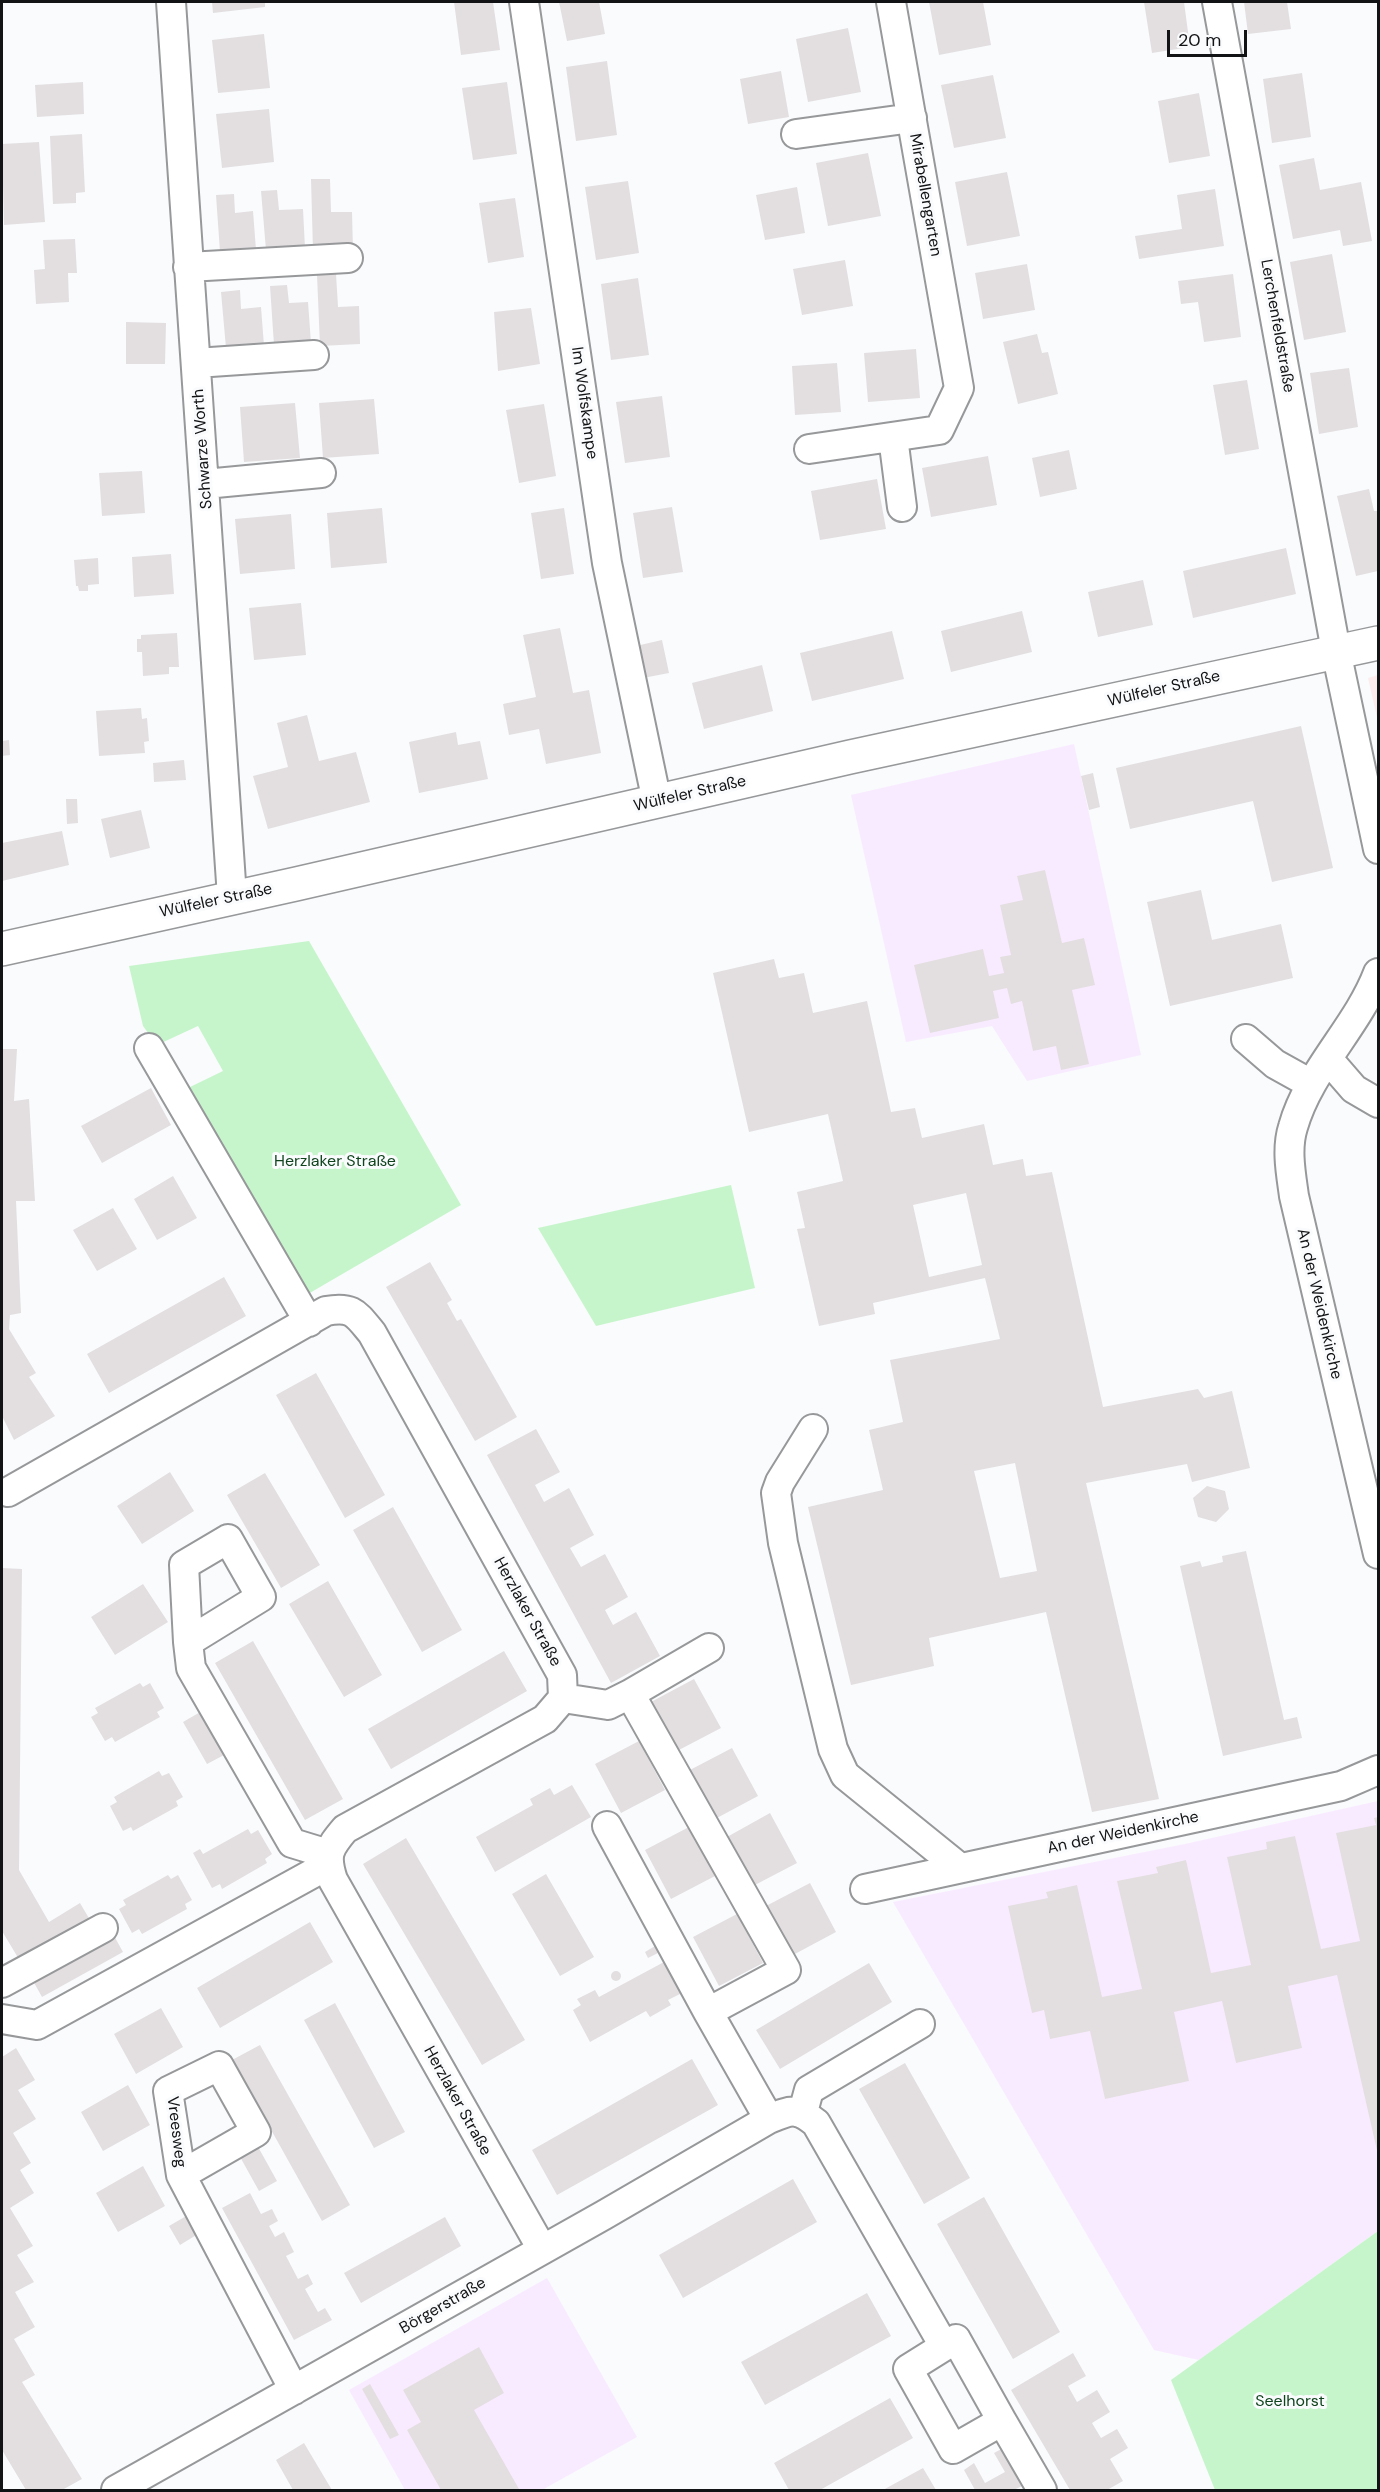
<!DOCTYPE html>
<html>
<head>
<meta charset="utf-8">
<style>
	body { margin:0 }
	#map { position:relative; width:1380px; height:2492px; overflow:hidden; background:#f9fbfd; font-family:"DM Sans",sans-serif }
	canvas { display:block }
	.frame { position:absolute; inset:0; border:3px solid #121314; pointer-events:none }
	.scale { position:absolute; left:1167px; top:30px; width:80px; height:27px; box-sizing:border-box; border:3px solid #121314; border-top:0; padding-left:8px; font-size:18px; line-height:21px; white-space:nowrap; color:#121314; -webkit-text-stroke:4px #f9fbfd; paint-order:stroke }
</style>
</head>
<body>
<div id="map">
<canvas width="1380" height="2492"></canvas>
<div class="frame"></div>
<div class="scale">20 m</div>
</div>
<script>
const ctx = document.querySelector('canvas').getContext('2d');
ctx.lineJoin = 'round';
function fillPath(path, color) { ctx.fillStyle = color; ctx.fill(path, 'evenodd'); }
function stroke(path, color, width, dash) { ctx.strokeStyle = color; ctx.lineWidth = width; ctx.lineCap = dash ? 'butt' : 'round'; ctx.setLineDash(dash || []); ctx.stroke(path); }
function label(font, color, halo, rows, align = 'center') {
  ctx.font = font + ' "DM Sans",sans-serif'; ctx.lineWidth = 6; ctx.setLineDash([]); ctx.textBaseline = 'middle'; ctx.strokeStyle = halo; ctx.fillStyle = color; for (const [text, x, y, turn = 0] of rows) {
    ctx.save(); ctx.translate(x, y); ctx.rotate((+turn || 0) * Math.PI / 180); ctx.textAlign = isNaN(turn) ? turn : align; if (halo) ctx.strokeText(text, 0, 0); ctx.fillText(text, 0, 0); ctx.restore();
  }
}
const commercial = new Path2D(`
	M 1378,675 L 1378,722 L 1368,678 Z`);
const education = new Path2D(`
	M 1074,744 L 1141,1055 L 1027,1081 L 992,1026 L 906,1042 L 851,795 Z
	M 1378,1801 L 1378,2231 L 1199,2360 L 1154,2350 L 893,1902 L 1185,1844 Z
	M 547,2278 L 637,2437 L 542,2490 L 405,2490 L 349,2390 Z`);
const green = new Path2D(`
	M 309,941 L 461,1205 L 308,1294 L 190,1087 L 223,1071 L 198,1026 L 157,1045 L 143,1026 L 129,966 Z
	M 731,1185 L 755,1288 L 596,1326 L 538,1228 Z
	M 1378,2231 L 1378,2490 L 1215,2490 L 1171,2380 Z`);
const building = new Path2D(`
	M 212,2 L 265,2 L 265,7 L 213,13 Z
	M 454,2 L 493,2 L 500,50 L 461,55 Z
	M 559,2 L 599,2 L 605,34 L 567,41 Z
	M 929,2 L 983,2 L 991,45 L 939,55 Z
	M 1144,2 L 1184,2 L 1190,47 L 1152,53 Z
	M 1244,2 L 1287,2 L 1291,29 L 1248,34 Z
	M 848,28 L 861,92 L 808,102 L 796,39 Z
	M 264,34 L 270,88 L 218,93 L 212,40 Z
	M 607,61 L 617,135 L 576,141 L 566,67 Z
	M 781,71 L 789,117 L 748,124 L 740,79 Z
	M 1302,73 L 1311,137 L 1272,143 L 1263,79 Z
	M 993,75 L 1006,138 L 954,148 L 941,85 Z
	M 83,82 L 84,114 L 37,117 L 35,85 Z
	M 507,82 L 517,154 L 473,160 L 462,88 Z
	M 1199,93 L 1210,156 L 1169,163 L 1158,101 Z
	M 269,109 L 274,162 L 222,168 L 216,114 Z
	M 82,134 L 85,192 L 76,193 L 76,203 L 53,204 L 50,136 Z
	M 39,142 L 45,222 L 4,225 L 2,144 Z
	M 868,153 L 881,216 L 828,226 L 816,163 Z
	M 1314,158 L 1320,190 L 1361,182 L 1372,241 L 1343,246 L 1340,230 L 1293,239 L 1279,165 Z
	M 1007,172 L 1020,236 L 967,246 L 955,182 Z
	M 311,179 L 330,179 L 331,212 L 352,212 L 353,250 L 313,251 Z
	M 628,181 L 639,253 L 596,260 L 585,187 Z
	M 797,187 L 805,233 L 765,240 L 756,195 Z
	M 1215,189 L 1224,246 L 1139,259 L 1135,236 L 1182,229 L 1177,195 Z
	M 277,190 L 279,210 L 303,209 L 305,248 L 266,250 L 261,191 Z
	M 234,194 L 235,213 L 253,211 L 256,250 L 220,252 L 216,195 Z
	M 515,198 L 524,257 L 488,263 L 479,203 Z
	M 75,239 L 77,273 L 68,273 L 69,302 L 36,304 L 34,270 L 45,269 L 43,240 Z
	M 1332,254 L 1346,332 L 1304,340 L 1290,262 Z
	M 845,260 L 853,306 L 802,315 L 793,269 Z
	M 1027,264 L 1035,310 L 983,319 L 975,273 Z
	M 336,274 L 338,307 L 359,306 L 360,344 L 320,346 L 317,275 Z
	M 1233,274 L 1241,337 L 1204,342 L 1198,302 L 1181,304 L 1178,281 Z
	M 638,278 L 649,355 L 611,360 L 601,284 Z
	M 287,285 L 289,303 L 308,302 L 311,343 L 274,345 L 270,286 Z
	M 240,290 L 241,309 L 261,307 L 264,346 L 226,348 L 221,292 Z
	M 531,308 L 540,364 L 498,371 L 494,312 Z
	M 126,322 L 166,323 L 165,364 L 126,364 Z
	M 1037,334 L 1042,353 L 1048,352 L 1058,394 L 1018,404 L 1003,342 Z
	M 916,349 L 920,398 L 868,402 L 864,353 Z
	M 837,363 L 841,412 L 795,415 L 792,366 Z
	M 1349,368 L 1358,427 L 1319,434 L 1310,373 Z
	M 1247,380 L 1259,449 L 1225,455 L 1213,385 Z
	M 662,396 L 670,457 L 625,463 L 616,402 Z
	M 374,399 L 379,454 L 323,458 L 319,403 Z
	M 295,403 L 300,458 L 244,462 L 240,407 Z
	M 544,404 L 556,476 L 519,483 L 506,410 Z
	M 1069,450 L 1077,489 L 1040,497 L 1032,458 Z
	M 988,456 L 997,505 L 931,517 L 922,468 Z
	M 142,471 L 145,513 L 102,516 L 99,473 Z
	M 877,479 L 886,529 L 820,540 L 811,491 Z
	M 1369,489 L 1374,511 L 1378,511 L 1378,571 L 1356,576 L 1337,496 Z
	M 672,507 L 683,572 L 643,578 L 633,513 Z
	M 382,508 L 387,563 L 331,568 L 327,513 Z
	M 564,508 L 574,574 L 541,579 L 531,513 Z
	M 291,514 L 295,569 L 240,574 L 235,519 Z
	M 1286,548 L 1296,594 L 1193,618 L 1183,571 Z
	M 171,554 L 174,594 L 134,597 L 132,557 Z
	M 98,558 L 99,584 L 88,585 L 88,591 L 79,591 L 78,586 L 76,586 L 74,560 Z
	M 1143,580 L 1153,625 L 1098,637 L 1088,592 Z
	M 301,603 L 306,655 L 254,660 L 249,608 Z
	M 1022,611 L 1032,652 L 951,672 L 941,631 Z
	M 560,628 L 573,693 L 589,690 L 601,753 L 546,764 L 539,729 L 509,735 L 503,704 L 536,697 L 523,635 Z
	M 892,631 L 904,679 L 812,701 L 800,653 Z
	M 177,633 L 179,667 L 169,667 L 169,674 L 143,676 L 142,652 L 137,652 L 137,639 L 141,639 L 141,635 Z
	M 662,640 L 669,673 L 643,678 L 636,646 Z
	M 762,665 L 773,711 L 704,729 L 692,683 Z
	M 141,708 L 142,719 L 147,718 L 149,741 L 144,742 L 145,753 L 99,756 L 96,711 Z
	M 307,715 L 319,761 L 356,752 L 370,802 L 268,829 L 253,776 L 288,767 L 277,723 Z
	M 1301,726 L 1333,868 L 1272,882 L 1253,801 L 1130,829 L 1116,768 Z
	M 456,732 L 458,745 L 480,741 L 488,779 L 419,793 L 409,742 Z
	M 9,740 L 10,755 L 2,756 L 2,741 Z
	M 184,760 L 186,780 L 154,782 L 153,763 Z
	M 1093,773 L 1100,807 L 1089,810 L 1081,776 Z
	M 66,799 L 77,799 L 78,823 L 67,824 Z
	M 141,810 L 150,848 L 110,858 L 101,819 Z
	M 62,831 L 69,865 L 2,881 L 2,843 Z
	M 1045,870 L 1062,943 L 1084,938 L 1095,985 L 1072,990 L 1089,1064 L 1061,1070 L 1056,1046 L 1033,1051 L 1022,1001 L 1011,1004 L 1007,988 L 993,991 L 999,1018 L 930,1033 L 914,965 L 983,949 L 989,976 L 1004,973 L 1000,957 L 1011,955 L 1000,905 L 1023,900 L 1017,876 Z
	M 1201,890 L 1212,940 L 1281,924 L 1293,978 L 1170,1006 L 1147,902 Z
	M 774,959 L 779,978 L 804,973 L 813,1013 L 867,1001 L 891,1112 L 915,1108 L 922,1138 L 984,1124 L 993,1165 L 1023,1159 L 1026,1176 L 1052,1172 L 1103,1407 L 1198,1389 L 1204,1398 L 1232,1391 L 1250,1468 L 1192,1482 L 1187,1464 L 1086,1483 L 1159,1799 L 1092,1812 L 1046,1612 L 929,1638 L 934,1666 L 851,1685 L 808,1507 L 883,1490 L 869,1430 L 903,1422 L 890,1360 L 1000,1339 L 985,1278 L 873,1303 L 875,1314 L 819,1326 L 797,1229 L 805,1228 L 797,1192 L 843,1181 L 828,1114 L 749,1132 L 713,973 ZM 966,1193 L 982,1265 L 929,1277 L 913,1205 ZM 1015,1463 L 1037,1571 L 1000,1578 L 974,1471 Z
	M 2,1049 L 17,1049 L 14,1101 L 29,1099 L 35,1201 L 16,1201 L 21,1313 L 10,1315 L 9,1329 L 36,1373 L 29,1377 L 55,1416 L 14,1440 L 2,1416 Z
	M 151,1088 L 171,1125 L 102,1163 L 81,1126 Z
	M 173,1176 L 197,1218 L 157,1240 L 134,1199 Z
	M 113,1208 L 137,1249 L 97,1271 L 73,1230 Z
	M 430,1262 L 452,1300 L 447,1303 L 457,1321 L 461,1319 L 517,1417 L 475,1441 L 386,1287 Z
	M 224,1277 L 246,1316 L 109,1393 L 87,1354 Z
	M 316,1373 L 385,1495 L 345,1518 L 276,1395 Z
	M 536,1429 L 560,1472 L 535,1485 L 544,1502 L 569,1488 L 594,1535 L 570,1548 L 581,1567 L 605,1554 L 628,1597 L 605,1610 L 613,1625 L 636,1612 L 660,1656 L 611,1683 L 487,1455 Z
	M 170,1472 L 194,1511 L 142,1544 L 117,1506 Z
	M 265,1473 L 320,1565 L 281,1588 L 227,1495 Z
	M 1207,1486 L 1225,1491 L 1229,1509 L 1216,1522 L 1198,1517 L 1193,1498 Z
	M 393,1507 L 462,1630 L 422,1652 L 353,1530 Z
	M 1246,1551 L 1284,1720 L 1297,1717 L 1302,1738 L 1223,1756 L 1180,1566 L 1200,1561 L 1202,1567 L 1223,1562 L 1222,1556 Z
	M 2,1568 L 22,1569 L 19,1870 L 49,1922 L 80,1903 L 90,1920 L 20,1961 L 2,1931 Z
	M 328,1581 L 382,1675 L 344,1697 L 289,1604 Z
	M 143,1584 L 168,1622 L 115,1655 L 91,1617 Z
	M 253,1641 L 343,1799 L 305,1820 L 215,1663 Z
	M 504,1651 L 527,1691 L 391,1769 L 368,1729 Z
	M 694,1679 L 721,1728 L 677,1751 L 651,1702 Z
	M 140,1683 L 143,1687 L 150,1683 L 164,1708 L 157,1712 L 160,1717 L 115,1742 L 112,1737 L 105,1741 L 91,1717 L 98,1713 L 95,1708 Z
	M 202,1711 L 226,1754 L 207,1764 L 183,1722 Z
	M 639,1741 L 665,1790 L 621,1813 L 595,1764 Z
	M 732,1748 L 758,1796 L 715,1819 L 688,1771 Z
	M 159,1771 L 162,1776 L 169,1773 L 183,1797 L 176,1801 L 178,1806 L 133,1831 L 131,1827 L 123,1831 L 110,1806 L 117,1802 L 114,1797 Z
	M 572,1785 L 591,1817 L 495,1872 L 476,1837 L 533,1805 L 530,1799 L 550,1788 L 554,1795 Z
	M 770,1813 L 797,1863 L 753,1886 L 727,1837 Z
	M 1378,1817 L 1378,2155 L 1337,1975 L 1288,1986 L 1302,2048 L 1236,2063 L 1222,2001 L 1174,2012 L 1189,2081 L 1105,2099 L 1090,2031 L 1050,2039 L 1044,2010 L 1032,2013 L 1008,1906 L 1048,1898 L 1046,1892 L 1077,1885 L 1102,1997 L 1142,1989 L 1117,1881 L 1158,1873 L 1156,1867 L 1186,1860 L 1211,1973 L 1251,1965 L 1227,1857 L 1267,1849 L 1266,1842 L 1295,1836 L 1321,1949 L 1360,1941 L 1336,1833 L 1376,1825 L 1374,1818 Z
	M 689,1827 L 715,1876 L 671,1899 L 645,1850 Z
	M 248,1829 L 251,1834 L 258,1830 L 272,1854 L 265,1859 L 267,1863 L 222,1889 L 220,1884 L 212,1888 L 193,1853 L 200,1849 L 203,1854 Z
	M 406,1838 L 525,2040 L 482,2065 L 363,1864 Z
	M 546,1874 L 594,1957 L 560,1976 L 512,1894 Z
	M 168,1875 L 171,1879 L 178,1875 L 192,1900 L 185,1904 L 187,1909 L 142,1934 L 139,1929 L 132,1933 L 119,1909 L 126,1905 L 123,1900 Z
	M 810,1883 L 836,1932 L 793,1955 L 766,1906 Z
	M 737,1914 L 763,1963 L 719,1986 L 693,1937 Z
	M 310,1922 L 333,1962 L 220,2028 L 197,1988 Z
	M 113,1934 L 123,1952 L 42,1997 L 32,1979 Z
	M 655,1946 L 658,1953 L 648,1958 L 645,1952 Z
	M 664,1962 L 682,1993 L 668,2000 L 671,2005 L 650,2017 L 646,2011 L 590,2042 L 573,2010 L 581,2005 L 577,1999 L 595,1990 L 599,1997 Z
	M 869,1963 L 892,2002 L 780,2069 L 756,2030 Z
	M611 1976a5 5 0 1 1 10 0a5 5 0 1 1-10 0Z
	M 335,2003 L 405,2132 L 374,2148 L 304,2020 Z
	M 161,2008 L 183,2047 L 136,2074 L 114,2034 Z
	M 260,2045 L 350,2205 L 322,2221 L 232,2060 Z
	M 16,2048 L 35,2080 L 18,2090 L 36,2119 L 13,2133 L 31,2163 L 20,2170 L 34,2193 L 10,2208 L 33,2246 L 17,2255 L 34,2282 L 15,2292 L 35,2327 L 14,2339 L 35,2375 L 22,2382 L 82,2479 L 62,2490 L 26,2490 L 2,2450 L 2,2057 Z
	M 692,2059 L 718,2105 L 557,2195 L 532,2150 Z
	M 905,2063 L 970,2178 L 924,2204 L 859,2089 Z
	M 128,2085 L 150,2125 L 103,2151 L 81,2112 Z
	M 257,2145 L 277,2181 L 259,2191 L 239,2155 Z
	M 143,2166 L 165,2206 L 118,2232 L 96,2193 Z
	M 793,2179 L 817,2222 L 683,2298 L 659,2255 Z
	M 250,2193 L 261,2214 L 272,2209 L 278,2221 L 269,2226 L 275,2237 L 284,2232 L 294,2252 L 286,2256 L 298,2279 L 308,2274 L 313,2284 L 305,2289 L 318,2312 L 325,2308 L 332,2320 L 294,2340 L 222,2208 Z
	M 984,2197 L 1060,2332 L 1013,2359 L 937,2224 Z
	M 188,2215 L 198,2234 L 180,2245 L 169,2226 Z
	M 445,2217 L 461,2246 L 361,2303 L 344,2273 Z
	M 867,2293 L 891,2336 L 765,2405 L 741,2362 Z
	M 479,2347 L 504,2393 L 474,2410 L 519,2489 L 441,2490 L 407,2430 L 421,2422 L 403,2390 Z
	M 1073,2353 L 1086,2376 L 1068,2386 L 1077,2402 L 1097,2390 L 1110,2412 L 1092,2423 L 1101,2438 L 1117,2429 L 1128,2448 L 1110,2459 L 1123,2481 L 1107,2490 L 1070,2490 L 1011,2390 Z
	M 370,2384 L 399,2435 L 390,2439 L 362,2389 Z
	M 890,2398 L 913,2438 L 820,2490 L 789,2490 L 774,2463 Z
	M 304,2443 L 323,2475 L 332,2490 L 293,2490 L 276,2460 Z
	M 1005,2447 L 1026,2484 L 1014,2490 L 975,2490 L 964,2470 L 974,2463 L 985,2483 L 1005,2472 L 994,2453 Z
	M 923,2468 L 936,2490 L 883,2490 Z`);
const minor = new Path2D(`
	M 171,2 L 232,897
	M 524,2 L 607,563 L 657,802
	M 1217,2 L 1336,651 L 1378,849
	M 796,134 L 912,118
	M 188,267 L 348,258
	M 196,363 L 314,355
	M 893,437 L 902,507
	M 809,449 L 939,430 L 959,388 L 891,2
	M 205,484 L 321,473
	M 1378,973 C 1357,1028 1309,1070 1293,1127 C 1286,1149 1291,1174 1294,1196 L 1378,1554
	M 1246,1039 L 1275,1064 L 1311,1084
	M 149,1048 L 309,1322
	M 1328,1059 L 1354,1089 L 1378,1103
	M 813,1429 L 780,1482 L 776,1493 L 783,1543 L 833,1749 L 845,1775 L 960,1868
	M 8,1492 L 326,1311 C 353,1306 356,1314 372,1333 L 562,1675 L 563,1698 L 545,1719 L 345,1829 C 328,1849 325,1855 333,1880 L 542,2249
	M 188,1642 L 261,1597 L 228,1539 L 184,1565 L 188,1642 L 191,1668 L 292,1843 L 328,1854
	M 630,1694 L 709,1648
	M 563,1698 L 608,1705 L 630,1694 L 786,1970 L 708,2012
	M 607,1826 L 708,2012 L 769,2119
	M 865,1889 L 1341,1786 L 1378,1770
	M 2,1983 L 103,1928
	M 2,2019 L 37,2025 L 328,1865
	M 803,2112 L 809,2090 L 920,2024
	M 181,2175 L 256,2132 L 219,2066 L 168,2091 L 181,2175 L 294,2390
	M 956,2339 L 1002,2421 L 953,2449 L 908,2369 Z
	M 1002,2421 L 1042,2490
	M 116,2490 L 604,2215 L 769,2119 C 791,2110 797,2107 816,2123 L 944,2346`);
const major = new Path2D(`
	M 2,949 L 296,884 L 850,757 L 1378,643`);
const streetNames = [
	["Mirabellengarten",925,195,80],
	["Lerchenfeldstraße",1277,326,80],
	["Im Wolfskampe",584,403,82],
	["Schwarze Worth",203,449,-94],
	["Wülfeler Straße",1164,689,-13],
	["Wülfeler Straße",690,794,-13],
	["Wülfeler Straße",216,901,-12],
	["An der Weidenkirche",1319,1304,77],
	["Herzlaker Straße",527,1612,61],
	["An der Weidenkirche",1123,1833,-12],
	["Herzlaker Straße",457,2101,61],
	["Vreesweg",176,2132,83],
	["Börgerstraße",443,2306,-30]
];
const parkNames = [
	["Herzlaker Straße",335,1162],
	["Seelhorst",1290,2402]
];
fillPath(commercial, '#fdeced');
fillPath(education, '#f9ebff');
fillPath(green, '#c7f5cb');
fillPath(building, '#e3dfe1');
stroke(minor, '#96989a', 32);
stroke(major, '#96989a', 36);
stroke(minor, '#fff', 28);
stroke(major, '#fff', 33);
label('16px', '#121314', '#f9fbfd', streetNames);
label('16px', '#10441d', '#f9fbfd', parkNames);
</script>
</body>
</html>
